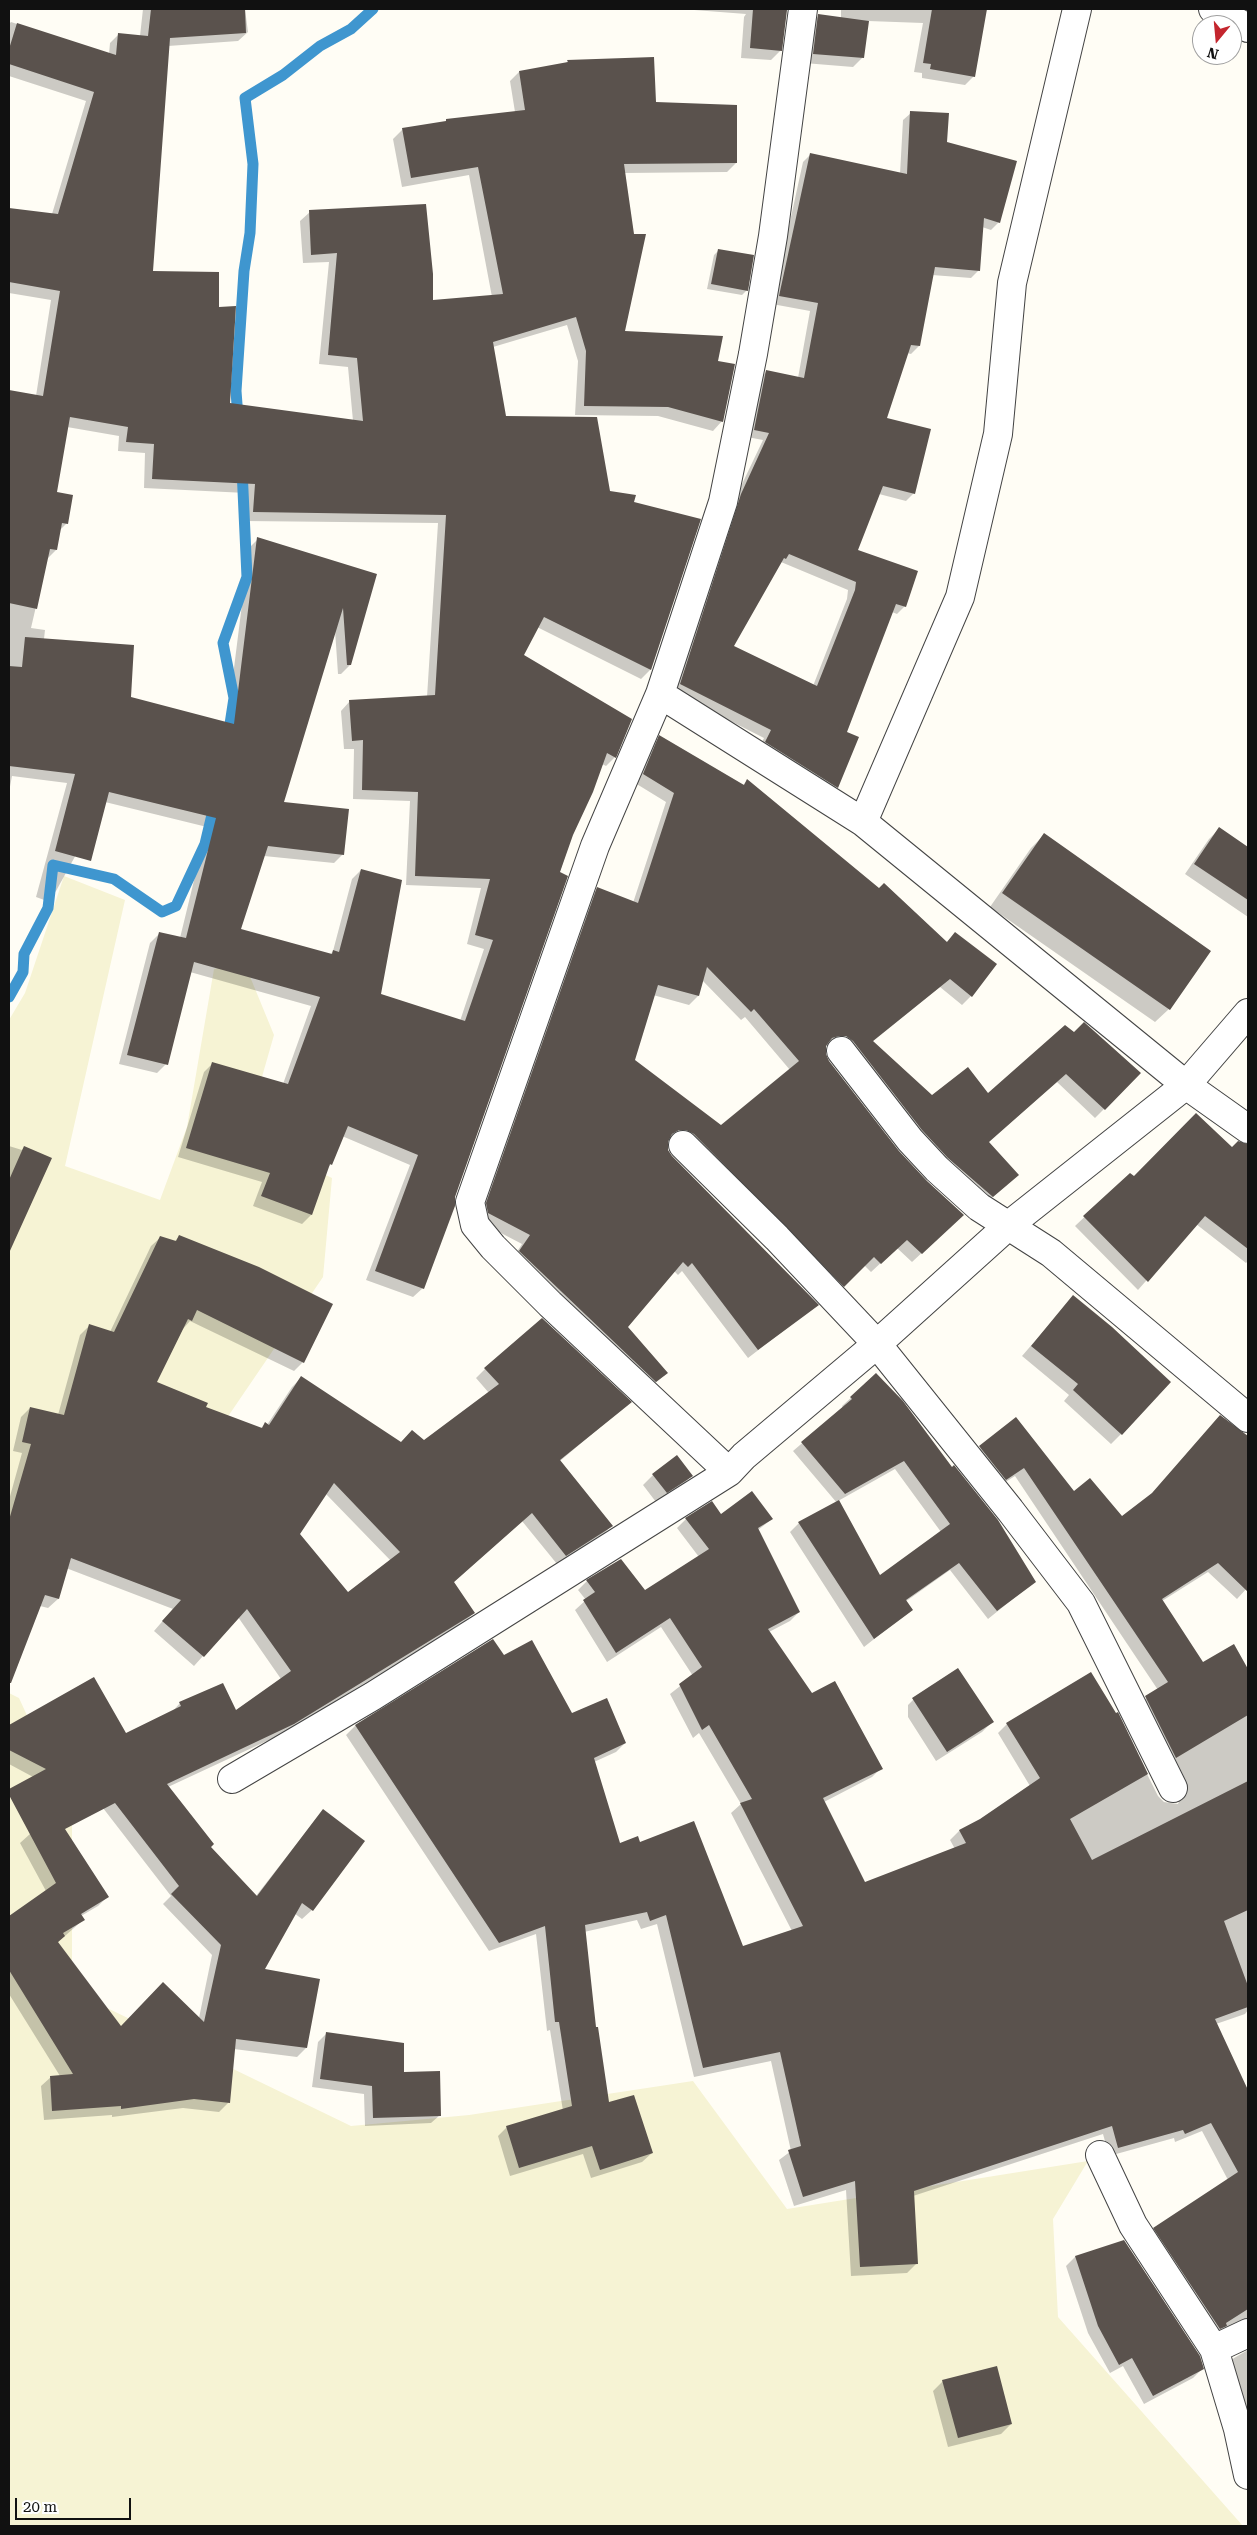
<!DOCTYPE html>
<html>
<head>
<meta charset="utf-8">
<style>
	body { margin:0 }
	#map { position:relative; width:1257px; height:2535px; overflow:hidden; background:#fffdf5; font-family:"Roboto Serif",serif }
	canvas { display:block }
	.frame { position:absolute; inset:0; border:10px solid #111; pointer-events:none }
	.north { position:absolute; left:1192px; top:15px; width:50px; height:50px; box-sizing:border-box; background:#fff; border:1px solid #a0a0a0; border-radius:50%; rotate:197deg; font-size:14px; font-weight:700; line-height:20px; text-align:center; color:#111 }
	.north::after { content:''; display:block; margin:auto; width:18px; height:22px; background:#c4262e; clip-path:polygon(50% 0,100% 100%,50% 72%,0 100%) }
	.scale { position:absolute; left:15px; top:2498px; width:116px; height:22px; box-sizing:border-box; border:2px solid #111; border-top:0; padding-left:6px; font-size:15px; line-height:18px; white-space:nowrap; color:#111; -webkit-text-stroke:4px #fff; paint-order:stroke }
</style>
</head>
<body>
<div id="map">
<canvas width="1257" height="2535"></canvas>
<div class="frame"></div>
<div class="north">N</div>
<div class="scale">20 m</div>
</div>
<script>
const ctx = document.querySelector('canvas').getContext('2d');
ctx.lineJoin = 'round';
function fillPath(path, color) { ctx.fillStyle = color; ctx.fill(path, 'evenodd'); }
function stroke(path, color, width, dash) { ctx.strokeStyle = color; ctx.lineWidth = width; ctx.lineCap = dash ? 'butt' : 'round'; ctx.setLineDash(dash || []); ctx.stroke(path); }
const farmland = new Path2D(`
	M 64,876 L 125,900 L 65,1166 L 160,1200 L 187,1127 L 214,969 L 244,962 L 274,1035 L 245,1136 L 332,1178 L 323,1277 L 199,1459 L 51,1573 L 9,1557 L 9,1020 L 25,993 Z
	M 9,1693 L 19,1698 L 72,1813 L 72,1991 L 351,2126 L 469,2115 L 693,2081 L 787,2209 L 1088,2161 L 1053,2219 L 1058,2317 L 1243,2526 L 9,2526 Z`);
const shadow = new Path2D(`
	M 143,9 L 245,9 L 248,32 L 238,41 L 168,46 L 152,272 L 218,308 L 229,404 L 353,421 L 348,367 L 319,364 L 329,262 L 303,263 L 300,221 L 310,212 L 431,301 L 492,297 L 469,175 L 402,187 L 393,139 L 403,129 L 444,123 L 447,120 L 515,112 L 510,81 L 519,72 L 565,64 L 568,61 L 655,103 L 736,163 L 727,172 L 624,173 L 623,333 L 717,362 L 722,421 L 713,431 L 658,416 L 575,415 L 578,361 L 567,325 L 493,347 L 505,417 L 609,492 L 633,503 L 650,670 L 641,679 L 537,627 L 522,655 L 615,757 L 606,766 L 602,764 L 572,835 L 423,1288 L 413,1297 L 366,1280 L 410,1165 L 342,1136 L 331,1164 L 327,1169 L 311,1215 L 302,1224 L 253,1206 L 262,1182 L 178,1157 L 204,1072 L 213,1063 L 283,1084 L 311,1006 L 190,972 L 166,1064 L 157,1073 L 119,1064 L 150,943 L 159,934 L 180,938 L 207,827 L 105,802 L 56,891 L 47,901 L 36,897 L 67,783 L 12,776 L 9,792 L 9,391 L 36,396 L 51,300 L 9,293 L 9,209 L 52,214 L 86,101 L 9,76 L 9,24 L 11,22 L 109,54 L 110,43 L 119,34 L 140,36 ZM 67,427 L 119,436 L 118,451 L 145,453 L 144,488 L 246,493 L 244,521 L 438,523 L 427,697 L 350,701 L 341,711 L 344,749 L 354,749 L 353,799 L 410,801 L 406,885 L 481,888 L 467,944 L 484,949 L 460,1021 L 380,994 L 361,870 L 352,879 L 333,951 L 330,955 L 239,930 L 264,856 L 334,863 L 343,854 L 282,803 L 335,630 L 338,674 L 341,674 L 350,665 L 375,575 L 258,539 L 249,548 L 227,724 L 129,698 L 44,639 L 45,630 L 31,628 L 47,559 L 56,550 L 59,531 L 67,523 L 56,494 Z
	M 681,9 L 773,9 L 786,11 L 781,50 L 771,60 L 741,58 L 744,17 L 746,14 Z
	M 841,9 L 986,9 L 974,76 L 965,85 L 922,78 L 922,73 L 914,72 L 923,23 L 868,21 L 863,57 L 853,67 L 804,63 L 809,25 L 819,16 L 841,19 Z
	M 911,113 L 946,143 L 999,222 L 991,230 L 982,227 L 979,270 L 971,278 L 932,275 L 919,346 L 911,354 L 907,353 L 885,419 L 914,493 L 906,501 L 879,494 L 856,551 L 905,606 L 897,614 L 892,612 L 846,733 L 837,787 L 829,795 L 758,750 L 764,738 L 673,692 L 733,503 L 763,440 L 747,437 L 758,380 L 766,372 L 798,378 L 810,311 L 772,304 L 803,162 L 811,154 L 900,174 L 903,120 ZM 781,562 L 848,590 L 847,599 L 813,686 L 732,647 Z
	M 719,250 L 747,290 L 742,295 L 707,289 L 714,255 Z
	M 660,737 L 742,786 L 747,781 L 879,890 L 946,943 L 955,934 L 971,996 L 962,1005 L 940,987 L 872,1042 L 932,1097 L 988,1095 L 1065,1027 L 1139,1074 L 1095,1118 L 1057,1082 L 988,1142 L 1008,1184 L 983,1205 L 837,1045 L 825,1046 L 824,1054 L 828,1061 L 954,1223 L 912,1262 L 897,1248 L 871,1272 L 864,1265 L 835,1295 L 677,1138 L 668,1139 L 667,1150 L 671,1157 L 817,1305 L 748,1358 L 682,1271 L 678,1275 L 674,1271 L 626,1327 L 667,1373 L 647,1390 L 511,1261 L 522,1244 L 480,1222 L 478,1213 L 589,898 L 597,889 L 633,903 L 666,802 L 635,783 L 651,746 ZM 702,980 L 741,1020 L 745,1017 L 790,1070 L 721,1127 L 633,1061 L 653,995 L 689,1005 L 698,996 Z
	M 1219,829 L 1248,849 L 1248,917 L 1185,874 L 1209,839 Z
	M 1044,835 L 1169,1009 L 1155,1022 L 990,907 L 1031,848 Z
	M 1196,1114 L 1248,1166 L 1248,1261 L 1246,1263 L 1196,1224 L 1138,1290 L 1075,1226 L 1130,1174 L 1134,1178 Z
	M 9,1146 L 22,1150 L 25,1147 L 16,1235 L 9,1242 Z
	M 161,1237 L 174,1242 L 179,1237 L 303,1362 L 294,1371 L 190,1321 L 182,1330 L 155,1383 L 205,1408 L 260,1429 L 265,1424 L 267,1425 L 292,1387 L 301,1378 L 401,1443 L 423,1442 L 489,1393 L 476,1378 L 485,1369 L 630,1402 L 560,1461 L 611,1526 L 602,1536 L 557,1564 L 522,1521 L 453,1583 L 474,1613 L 464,1622 L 284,1733 L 168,1787 L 209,1847 L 256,1896 L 323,1810 L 312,1910 L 302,1919 L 294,1913 L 263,1970 L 306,2048 L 297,2057 L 234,2049 L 229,2102 L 219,2112 L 183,2108 L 112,2117 L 112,2115 L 44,2120 L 41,2086 L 51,2077 L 60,2076 L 9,1994 L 9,1918 L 46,1891 L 20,1843 L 30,1834 L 58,1821 L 107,1897 L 98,1906 L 81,1916 L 83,1920 L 57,1943 L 121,2028 L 199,2018 L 212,1955 L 163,1904 L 171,1896 L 103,1808 L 48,1785 L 9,1764 L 9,1726 L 93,1678 L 125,1735 L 172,1712 L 180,1703 L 235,1711 L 281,1679 L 238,1617 L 194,1666 L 154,1631 L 173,1609 L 66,1568 L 58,1599 L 48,1608 L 40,1606 L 9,1685 L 9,1500 L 22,1453 L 13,1451 L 21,1417 L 30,1408 L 58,1415 L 80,1335 L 89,1326 L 110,1332 L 151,1246 ZM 325,1493 L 391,1561 L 348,1594 L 299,1535 Z
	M 1073,1297 L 1121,1434 L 1111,1444 L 1064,1401 L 1069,1395 L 1022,1356 Z
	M 876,1375 L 952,1469 L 1034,1582 L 988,1619 L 950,1570 L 905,1602 L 911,1610 L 864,1647 L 790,1532 L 799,1523 L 837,1503 L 793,1451 L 843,1408 L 842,1406 ZM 895,1469 L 941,1532 L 879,1577 L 838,1501 Z
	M 1016,1419 L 1074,1493 L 1122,1517 L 1217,1464 L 1248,1508 L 1248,1587 L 1237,1599 L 1208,1572 L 1162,1601 L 1190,1749 L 1248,1708 L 1248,2010 L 1245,2014 L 1216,2024 L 1248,2093 L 1248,2330 L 1210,2337 L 1145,2238 L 1154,2229 L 1228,2180 L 1202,2131 L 1175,2142 L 1174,2138 L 1109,2156 L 1103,2134 L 913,2196 L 916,2264 L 907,2273 L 851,2276 L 846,2190 L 794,2206 L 779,2160 L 791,2151 L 771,2061 L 694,2077 L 657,1924 L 641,1929 L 637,1920 L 584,1932 L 595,2029 L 608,2104 L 652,2153 L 642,2162 L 591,2178 L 583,2154 L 510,2176 L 498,2136 L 507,2127 L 563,2111 L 550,2030 L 547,2031 L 536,1934 L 489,1951 L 346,1735 L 355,1726 L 493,1641 L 504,1656 L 571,1715 L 625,1743 L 616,1752 L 594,1762 L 620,1845 L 640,1844 L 743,1947 L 792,1931 L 731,1813 L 741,1804 L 699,1733 L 693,1738 L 670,1694 L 693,1676 L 661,1627 L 607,1662 L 575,1610 L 586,1600 L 578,1590 L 587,1581 L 620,1560 L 645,1592 L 699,1557 L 677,1528 L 686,1519 L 721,1516 L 772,1519 L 758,1530 L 799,1612 L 790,1621 L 769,1632 L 811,1694 L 881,1768 L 872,1777 L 824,1802 L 864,1884 L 955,1849 L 950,1840 L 959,1831 L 981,1820 L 1030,1786 L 998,1733 L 1007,1724 L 1117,1714 L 1158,1796 L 1164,1802 L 1178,1804 L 1180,1798 L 1136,1706 L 1158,1690 L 1015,1476 L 996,1488 L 971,1456 Z
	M 653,1475 L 691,1476 L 682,1486 L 656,1502 L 643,1485 Z
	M 918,1695 L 992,1722 L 982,1732 L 936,1761 L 908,1717 L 908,1705 Z
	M 327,2033 L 403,2073 L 440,2115 L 431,2123 L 365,2126 L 364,2094 L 312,2087 L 318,2042 Z
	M 1124,2242 L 1202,2369 L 1193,2378 L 1144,2404 L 1123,2366 L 1110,2373 L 1088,2333 L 1066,2266 L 1075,2257 Z
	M 1248,2350 L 1248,2447 L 1224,2368 L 1234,2358 Z
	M 943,2381 L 1011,2424 L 1001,2434 L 948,2447 L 933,2391 Z`);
const stream = new Path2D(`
	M 238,418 L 236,391 L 244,271 L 250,233 L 253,164 L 245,98 L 283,75 L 320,46 L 351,29 L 373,9
	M 228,737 L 234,698 L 223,643 L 247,577 L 242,469
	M 9,997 L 23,972 L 24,954 L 48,908 L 53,865 L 114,879 L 162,912 L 176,906 L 205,844 L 215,802`);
const building = new Path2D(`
	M 151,9 L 245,9 L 246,33 L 170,38 L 153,271 L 219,272 L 219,307 L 236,306 L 230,403 L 363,421 L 357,358 L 328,355 L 337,253 L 311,255 L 309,210 L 426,204 L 433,274 L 433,300 L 503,294 L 478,167 L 411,178 L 402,128 L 446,121 L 446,119 L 525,110 L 519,71 L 568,62 L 567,60 L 654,57 L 656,102 L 737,105 L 737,163 L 624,164 L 634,234 L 646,234 L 625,331 L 723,336 L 718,361 L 735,364 L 723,422 L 668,407 L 584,406 L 586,351 L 576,317 L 493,342 L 506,416 L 597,417 L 610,491 L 636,495 L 634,502 L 701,519 L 651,670 L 544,617 L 524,655 L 632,719 L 616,758 L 607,753 L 593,792 L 573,835 L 560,872 L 568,876 L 455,1197 L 455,1206 L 424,1289 L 375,1271 L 418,1155 L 348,1126 L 332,1165 L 330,1164 L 312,1215 L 261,1196 L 270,1173 L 186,1148 L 212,1062 L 288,1084 L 320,997 L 194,962 L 168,1065 L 127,1055 L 159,932 L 186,938 L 216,818 L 109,792 L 91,861 L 55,851 L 75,774 L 9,766 L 9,666 L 22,667 L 25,637 L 134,645 L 131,697 L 234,724 L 257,537 L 377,574 L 351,665 L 347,665 L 343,608 L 284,802 L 349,809 L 344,855 L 268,846 L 241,929 L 332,954 L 333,950 L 339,952 L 361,869 L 402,880 L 381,994 L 465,1021 L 493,940 L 475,935 L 490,879 L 415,876 L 418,792 L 362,790 L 363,740 L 352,741 L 349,700 L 435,695 L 446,515 L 253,512 L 255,484 L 152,479 L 154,444 L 126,442 L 128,427 L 70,417 L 57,492 L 73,495 L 68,524 L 62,523 L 57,550 L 50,549 L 37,609 L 9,603 L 9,390 L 43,396 L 60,291 L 9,282 L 9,208 L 58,214 L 94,92 L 9,64 L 9,49 L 17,23 L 116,55 L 118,33 L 148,36 Z
	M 753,9 L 787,10 L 782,51 L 750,48 Z
	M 932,9 L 987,9 L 975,77 L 930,69 L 931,64 L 923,63 Z
	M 818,14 L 869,21 L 864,58 L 813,54 Z
	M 910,111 L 949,113 L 947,142 L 1017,161 L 1000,223 L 984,218 L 980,271 L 935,267 L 920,346 L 911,345 L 887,418 L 931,429 L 915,494 L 883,486 L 858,550 L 918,571 L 906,607 L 896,604 L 847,732 L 859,737 L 838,788 L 765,742 L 771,730 L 680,684 L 741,494 L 769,433 L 754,430 L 766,370 L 804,378 L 818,303 L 779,296 L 810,153 L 907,174 ZM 789,554 L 856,582 L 855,590 L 817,686 L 734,646 L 784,558 L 786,559 Z
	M 718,249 L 754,255 L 748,291 L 711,284 Z
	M 659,735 L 744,785 L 747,779 L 879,888 L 884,883 L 947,942 L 955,932 L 997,964 L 972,997 L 950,979 L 873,1041 L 932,1095 L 968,1067 L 988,1093 L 1065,1025 L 1074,1032 L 1084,1022 L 1141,1073 L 1105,1110 L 1066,1074 L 989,1142 L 1019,1175 L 993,1197 L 948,1158 L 922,1130 L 853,1041 L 846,1036 L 839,1036 L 832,1038 L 826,1046 L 826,1054 L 829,1061 L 899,1151 L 927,1181 L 964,1215 L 922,1254 L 907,1240 L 881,1264 L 874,1257 L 844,1287 L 694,1134 L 686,1130 L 679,1130 L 672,1134 L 668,1142 L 668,1150 L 672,1156 L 819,1305 L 758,1350 L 692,1263 L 688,1267 L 683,1262 L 628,1327 L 668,1373 L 656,1382 L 519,1251 L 530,1235 L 488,1213 L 486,1203 L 597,887 L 638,903 L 674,793 L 643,774 ZM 707,967 L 751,1012 L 754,1009 L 799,1061 L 721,1125 L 635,1060 L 658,985 L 699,996 Z
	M 1219,827 L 1248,847 L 1248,900 L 1194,864 Z
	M 1044,833 L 1211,951 L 1170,1010 L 1002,893 Z
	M 1196,1113 L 1232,1147 L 1238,1141 L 1248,1144 L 1248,1249 L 1205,1216 L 1148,1282 L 1083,1216 L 1130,1173 L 1134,1176 Z
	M 24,1146 L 52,1158 L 9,1253 L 9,1180 Z
	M 179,1235 L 259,1267 L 333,1304 L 304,1363 L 197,1310 L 192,1321 L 188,1319 L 157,1382 L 208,1403 L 206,1407 L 262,1428 L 265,1422 L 269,1425 L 301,1376 L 401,1442 L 412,1430 L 424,1440 L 499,1384 L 484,1368 L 542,1318 L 632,1402 L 560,1460 L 613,1526 L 566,1556 L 532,1513 L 454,1582 L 475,1613 L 294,1724 L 167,1784 L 214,1844 L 211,1847 L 257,1896 L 323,1809 L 365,1841 L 313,1911 L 302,1903 L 265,1969 L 320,1979 L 307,2048 L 236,2039 L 230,2103 L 194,2099 L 121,2109 L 121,2106 L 52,2111 L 50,2076 L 73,2074 L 9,1970 L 9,1916 L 56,1883 L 9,1795 L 9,1789 L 46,1769 L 9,1750 L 9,1725 L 94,1677 L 126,1733 L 181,1706 L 179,1702 L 223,1683 L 236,1710 L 291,1671 L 247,1609 L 204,1657 L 162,1621 L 181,1600 L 71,1558 L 59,1599 L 45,1595 L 11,1683 L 9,1683 L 9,1520 L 31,1444 L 22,1442 L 30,1407 L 64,1415 L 89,1324 L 114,1332 L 160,1236 L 176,1241 ZM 334,1483 L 400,1552 L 348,1592 L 300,1534 ZM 115,1803 L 179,1886 L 171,1894 L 221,1945 L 204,2022 L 163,1982 L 121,2026 L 58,1942 L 65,1936 L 63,1933 L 85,1920 L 81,1914 L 109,1897 L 65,1829 Z
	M 1073,1295 L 1112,1327 L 1171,1382 L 1122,1435 L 1073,1390 L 1078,1384 L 1031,1346 Z
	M 876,1373 L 903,1401 L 952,1467 L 954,1465 L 998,1520 L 1036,1582 L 997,1611 L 959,1563 L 906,1600 L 913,1610 L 874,1639 L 798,1522 L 839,1500 L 880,1575 L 950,1524 L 904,1461 L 845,1494 L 801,1442 L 852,1399 L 850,1397 Z
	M 1220,1415 L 1248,1436 L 1248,1592 L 1218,1563 L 1162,1599 L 1203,1662 L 1234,1644 L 1248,1669 L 1248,1715 L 1176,1758 L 1145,1696 L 1168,1682 L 1024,1468 L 1006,1480 L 979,1446 L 1016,1417 L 1074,1491 L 1090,1478 L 1122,1516 L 1152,1493 Z
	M 677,1455 L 693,1476 L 667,1493 L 652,1474 Z
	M 752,1491 L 773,1519 L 758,1528 L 800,1612 L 768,1629 L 812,1693 L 835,1681 L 883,1769 L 823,1798 L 865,1882 L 966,1843 L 959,1830 L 980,1819 L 1040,1778 L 1006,1723 L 1091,1672 L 1116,1713 L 1118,1712 L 1148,1774 L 1070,1819 L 1092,1860 L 1248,1781 L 1248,1910 L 1224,1921 L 1248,1986 L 1248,2007 L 1215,2019 L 1248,2090 L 1248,2309 L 1226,2323 L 1227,2326 L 1220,2329 L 1153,2228 L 1238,2172 L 1211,2123 L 1185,2134 L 1183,2130 L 1118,2148 L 1112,2126 L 914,2191 L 918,2264 L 860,2267 L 855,2181 L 803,2197 L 788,2150 L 801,2146 L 780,2052 L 703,2068 L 666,1915 L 650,1921 L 647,1912 L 585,1925 L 596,2027 L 598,2027 L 609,2102 L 634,2095 L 653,2153 L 600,2170 L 592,2146 L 519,2168 L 506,2126 L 572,2106 L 559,2022 L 555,2022 L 545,1926 L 499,1943 L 355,1725 L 493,1639 L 504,1655 L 532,1640 L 572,1713 L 607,1698 L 626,1743 L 594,1758 L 620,1843 L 638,1836 L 640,1842 L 694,1821 L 743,1946 L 803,1926 L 740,1803 L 752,1799 L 709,1725 L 702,1730 L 679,1684 L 702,1667 L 670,1618 L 616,1653 L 583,1600 L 595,1592 L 586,1580 L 621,1559 L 645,1590 L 709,1549 L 685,1518 L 712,1501 L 721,1514 Z
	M 958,1668 L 994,1722 L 947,1752 L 912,1698 Z
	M 326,2032 L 404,2043 L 404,2072 L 440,2071 L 441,2116 L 373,2118 L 372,2086 L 320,2079 Z
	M 1124,2240 L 1200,2356 L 1204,2369 L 1153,2396 L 1132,2358 L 1119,2365 L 1098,2326 L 1075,2256 Z
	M 997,2366 L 1012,2424 L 958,2438 L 942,2380 Z`);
const minor = new Path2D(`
	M 1213,9 L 1248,28
	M 660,694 L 863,822 L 1186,1085 L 1248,1129
	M 863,822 L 960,597 L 998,434 L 1012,283 L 1077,9
	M 841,1051 L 910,1140 L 937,1169 L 979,1207 L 1051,1253 L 1248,1418
	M 683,1145 L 777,1238 L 877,1344 L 1010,1510 L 1081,1603 L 1173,1788
	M 729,1472 L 550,1304 L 493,1247 L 475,1225 L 470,1202 L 595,846 L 660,694 L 723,502 L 753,354 L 773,236 L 803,9
	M 232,1779 L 373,1696 L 729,1472 L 744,1456 L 877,1344 L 1009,1225 L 1186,1085 L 1248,1013
	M 1100,2155 L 1133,2225 L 1214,2349 L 1248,2333
	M 1214,2349 L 1238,2429 L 1248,2475`);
fillPath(farmland, '#f6f3d4');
fillPath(shadow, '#0003');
stroke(stream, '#3f96cf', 11);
fillPath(building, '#5a524d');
stroke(minor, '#444', 30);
stroke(minor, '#fff', 28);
</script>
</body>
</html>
